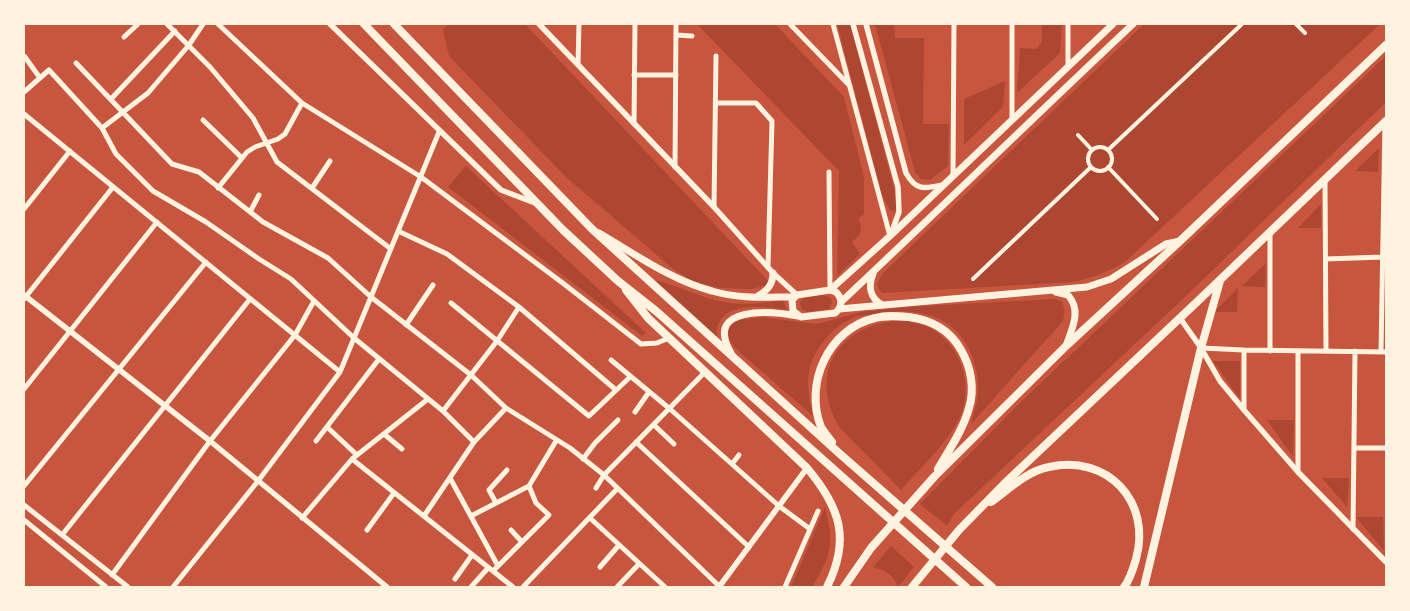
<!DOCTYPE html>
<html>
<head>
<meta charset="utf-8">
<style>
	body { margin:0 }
	#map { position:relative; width:1410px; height:611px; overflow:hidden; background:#c8553d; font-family:"PT Sans",sans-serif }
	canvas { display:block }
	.frame { position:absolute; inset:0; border:25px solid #fff3e0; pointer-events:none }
</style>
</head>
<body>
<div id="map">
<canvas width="1410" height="611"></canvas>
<div class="frame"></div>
</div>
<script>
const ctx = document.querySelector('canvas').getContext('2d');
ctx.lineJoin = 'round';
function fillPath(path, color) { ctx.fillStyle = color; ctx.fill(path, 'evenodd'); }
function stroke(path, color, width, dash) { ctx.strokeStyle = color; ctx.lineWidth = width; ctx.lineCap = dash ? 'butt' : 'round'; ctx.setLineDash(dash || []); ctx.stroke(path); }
const green = new Path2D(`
	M 448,24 L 525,24 L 769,282 L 765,286 L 751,289 L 720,288 L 694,282 L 673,269 L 566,177 L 449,56 L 443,30 Z
	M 697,24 L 775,24 L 844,97 L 864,177 L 864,214 L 858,219 C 864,231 861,234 852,242 L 860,254 L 837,276 L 839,171 Z
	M 837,24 L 850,24 L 895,192 L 897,208 L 894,211 L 890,210 L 882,195 Z
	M 875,24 L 894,24 L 895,38 L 924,38 L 923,124 L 949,124 L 948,166 L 930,180 L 921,179 L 915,172 Z
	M 1042,24 L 1062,24 L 1060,53 L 1017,93 L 1020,48 L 1037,49 L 1042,41 Z
	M 1144,24 L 1380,24 L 1126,261 C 1108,272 1093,278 1072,282 L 882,293 L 879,290 L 877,284 L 883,273 Z
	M 1386,56 L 1386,102 L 1188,294 L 954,514 L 947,526 L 920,504 L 1022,401 Z
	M 1005,81 L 1003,107 L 964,145 L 964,99 Z
	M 1379,148 L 1378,172 L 1355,171 Z
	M 466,166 L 646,333 L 642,336 L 448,187 Z
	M 1321,204 L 1321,228 L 1298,228 Z
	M 1266,263 L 1265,287 L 1242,286 Z
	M 655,280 C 679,286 701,298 725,302 C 745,306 764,303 783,300 L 787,310 C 765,306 713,300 717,337 Z
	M 1238,288 L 1237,312 L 1214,312 Z
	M 823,295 L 831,298 L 832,303 L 829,309 L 807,312 L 801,309 L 800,302 L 803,298 Z
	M 1055,299 L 1062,302 C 1065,309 1065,313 1063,321 L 971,424 C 973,413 978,401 978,391 C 979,370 971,346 956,331 C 935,309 897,309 870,315 C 865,315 859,316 855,317 C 833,326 814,348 809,371 C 806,387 810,401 813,416 L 736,349 L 730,341 L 728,333 L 730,326 L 736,321 L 747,319 L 760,317 L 817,324 L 861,312 L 906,307 Z
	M 894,321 C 906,321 917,322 928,327 C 961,343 975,386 959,419 C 946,444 920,469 901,490 L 841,429 C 808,378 834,328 894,321 Z
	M 1213,361 L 1240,361 L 1240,399 Z
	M 1267,420 L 1294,420 L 1293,457 Z
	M 1322,478 L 1349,478 L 1347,507 Z
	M 825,507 C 834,543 832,555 812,587 L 791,587 Z
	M 1356,517 L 1383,517 L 1384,551 Z
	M 891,546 L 914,567 L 898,587 C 893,574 886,571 873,567 Z`);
const pedestrian = new Path2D(`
	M 1296,24 L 1305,33
	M 1078,135 L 1092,150
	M1088 159a12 12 0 1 1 24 0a12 12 0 1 1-24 0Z
	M 1108,150 L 1242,24
	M 1108,167 L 1157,219
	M 973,279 L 1091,167`);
const minor = new Path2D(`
	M 167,24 L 210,67 L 253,118 L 277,162 L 391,249
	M 218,24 L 302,103 L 421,177 L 564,284 L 641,344 L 657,343 L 669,338
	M 790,24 L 850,86
	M 833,24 L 890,236
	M 1012,24 L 1012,121
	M 676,35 L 692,36
	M 124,37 L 138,24
	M 25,57 L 40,78
	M 76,63 L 172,164 L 199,172 L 263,222 L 328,258 L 371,297 L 471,375 L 506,408 L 570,448 L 604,475 L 720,587
	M 578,64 L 579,24
	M 1068,67 L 1068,24
	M 634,75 L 676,75
	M 24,92 L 49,70 L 102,128 L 116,154 L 153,191 L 206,222 L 259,259 L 291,279 L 354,338 L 443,411 L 474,442
	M 111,99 L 175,31
	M 716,103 L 756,103 L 772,121 L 768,267
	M 24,114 L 340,372
	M 203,120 L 242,158
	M 634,124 L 635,24
	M 102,128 L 148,93 L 189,45 L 203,24
	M 675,167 L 676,24
	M 829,172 L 830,290
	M 953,176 L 954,24
	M 1325,180 L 1326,351
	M 218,188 L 247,152 L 255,147 L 278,139 L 285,134 L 302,103
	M 312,188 L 330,161
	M 714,207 L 716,56
	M 24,209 L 70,151
	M 250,212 L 259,195
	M 398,231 L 447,254 L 519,307 L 616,390
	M 1326,259 L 1383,257
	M 24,299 L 113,187
	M 451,303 L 589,416 L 630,377
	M 406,325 L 433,285
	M 1201,348 L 1244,350 L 1386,352
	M 1270,351 L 1270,232
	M 1298,351 L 1298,472
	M 1381,352 L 1385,122
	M 611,360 L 670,409 L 779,506 L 810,529
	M 24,389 L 157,222
	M 1244,410 L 1244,350
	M 443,411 L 497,341 L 519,307
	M 635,412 L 649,392
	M 654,425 L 674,444
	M 327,427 L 357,455
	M 384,434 L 402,449
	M 316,441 L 379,359
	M 636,442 L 749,547
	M 1354,448 L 1386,448
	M 352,459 L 513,587
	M 583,459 L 595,443 L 618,420
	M 732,464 L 739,455
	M 450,478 L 498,566
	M 24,486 L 206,262
	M 529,486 L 556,441
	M 596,488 L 604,475 L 705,372
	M 496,503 L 489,490 L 507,470
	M 24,505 L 128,587
	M 424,516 L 474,442 L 506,408
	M 471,516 L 529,486
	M 302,518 L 352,459 L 428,399
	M 590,518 L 665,587
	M 24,520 L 106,587
	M 1353,529 L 1355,351
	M 367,530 L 394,493
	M 511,530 L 522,542
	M 62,535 L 250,299
	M 600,567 L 619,545
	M 493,571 L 549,515 L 536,503 L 529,486
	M 112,575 L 210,441 L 295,335 L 314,301
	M 455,579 L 472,555
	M 173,587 L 258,481 L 340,372 L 439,132
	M 471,587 L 488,568
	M 523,587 L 617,489
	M 617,587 L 639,564
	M 785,587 L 818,511`);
const tertiary = new Path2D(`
	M 330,24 L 501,190 L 535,203
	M 539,24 L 714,207 L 773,273 L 797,295
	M 853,24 L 898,187 L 899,212 L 891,234
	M 866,24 L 906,173 C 916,191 924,189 943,185
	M 24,295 L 210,441 L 387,587
	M 1180,318 L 1201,348 L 1220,381 L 1244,410 L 1298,472 L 1386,562
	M 719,587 L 807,468`);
const secondary = new Path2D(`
	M 599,233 C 635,254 671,280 712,291 C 738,299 767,297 794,297
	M 873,274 C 868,286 870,298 882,305
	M 830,290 L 890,236 L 1113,24
	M 830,290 L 836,292 C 843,299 842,308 835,313 L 801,317 L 793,311 L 792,300 L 797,295 Z
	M 1056,292 L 1068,295 C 1082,311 1072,328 1066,346
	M 758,296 C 768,290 773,284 773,273
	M 841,302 C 939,210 1035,116 1133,24
	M 839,309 L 1087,287 L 1111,279 L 1166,244 L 1180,241
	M 731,353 C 703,305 771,311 798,316`);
const primary = new Path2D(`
	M 364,24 L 563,230 L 618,281 L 656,311 L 966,587
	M 394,24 L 592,229 L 840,454 L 992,587
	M 626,290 L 648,318 L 807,468 C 840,507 851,539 827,587
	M 832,442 C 828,437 824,432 821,427 C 804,384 828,329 875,318 C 886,315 897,316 909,317 C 931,320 950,330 961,350 C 971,367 975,389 969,408 C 963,430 949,450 938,469
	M 991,502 C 1008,490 1027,471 1049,467 C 1108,454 1152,502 1136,559 C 1133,569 1130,580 1124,587
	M 844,587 L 871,548 L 934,477 L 1066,346 L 1180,241 L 1386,45
	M 912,587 L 959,530 L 1004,484 L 1199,300 L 1386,121
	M 1144,587 L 1201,348 L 1220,281`);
fillPath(green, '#ae4732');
stroke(pedestrian, '#fff3e0', 4);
stroke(minor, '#fff3e0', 5);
stroke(tertiary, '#fff3e0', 5.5);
stroke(secondary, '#fff3e0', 7);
stroke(primary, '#fff3e0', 8);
</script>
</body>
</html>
